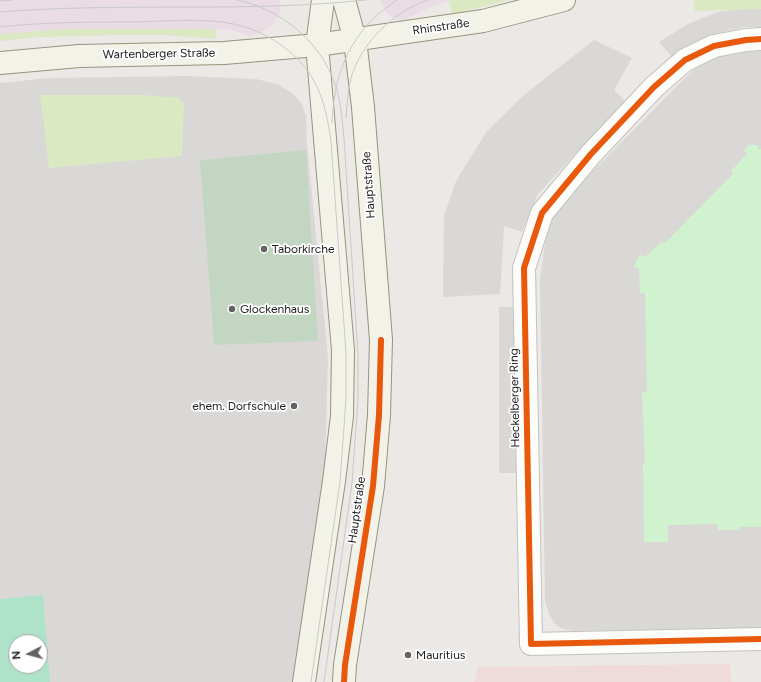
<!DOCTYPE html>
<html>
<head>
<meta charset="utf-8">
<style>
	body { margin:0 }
	#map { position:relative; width:761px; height:682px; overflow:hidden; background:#ebe8e5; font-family:Figtree,sans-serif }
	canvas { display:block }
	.north { position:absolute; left:8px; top:634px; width:40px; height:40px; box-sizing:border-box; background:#fff; border:1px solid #a4a4a4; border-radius:50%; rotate:264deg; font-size:11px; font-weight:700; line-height:16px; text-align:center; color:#1c1c1c }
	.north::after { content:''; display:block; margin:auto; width:14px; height:18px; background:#646362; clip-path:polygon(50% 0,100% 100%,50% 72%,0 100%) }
</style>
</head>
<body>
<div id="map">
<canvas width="761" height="682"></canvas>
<div class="north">N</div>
</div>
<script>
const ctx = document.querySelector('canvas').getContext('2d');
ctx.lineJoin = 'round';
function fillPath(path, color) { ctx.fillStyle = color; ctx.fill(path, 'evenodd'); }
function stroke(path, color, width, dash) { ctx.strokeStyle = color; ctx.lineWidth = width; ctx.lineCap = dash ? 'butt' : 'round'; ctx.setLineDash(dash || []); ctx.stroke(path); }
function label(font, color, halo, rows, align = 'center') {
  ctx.font = font + ' Figtree,sans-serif'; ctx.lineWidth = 3.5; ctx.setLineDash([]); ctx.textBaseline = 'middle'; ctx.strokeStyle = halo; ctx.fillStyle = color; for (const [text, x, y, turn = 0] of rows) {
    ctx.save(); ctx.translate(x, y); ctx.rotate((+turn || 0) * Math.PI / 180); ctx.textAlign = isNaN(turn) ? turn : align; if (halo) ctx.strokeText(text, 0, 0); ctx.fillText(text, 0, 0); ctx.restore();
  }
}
const residential = new Path2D(`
	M 761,51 L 761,628 L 574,631 L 563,629 L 555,624 L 550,616 L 545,602 L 540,280 L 546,235 L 555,213 L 566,198 L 694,69 L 707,60 L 724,55 L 745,52 Z
	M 185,76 L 256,79 L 277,84 L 292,93 L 302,104 L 306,116 L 307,144 L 328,358 L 325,463 L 304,620 L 295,682 L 0,682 L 0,83 L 49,78 ZM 16,642 L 40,642 L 40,666 L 16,666 Z`);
const commercial = new Path2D(`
	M 730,664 L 731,682 L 474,682 L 478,667 Z`);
const industrial = new Path2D(`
	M 0,0 L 280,0 L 281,9 L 280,13 L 273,24 L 267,29 L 251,37 L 233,30 L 215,29 L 67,29 L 0,34 Z
	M 381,0 L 451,0 L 430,7 L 405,20 L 400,21 L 389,15 L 381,4 Z`);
const religious = new Path2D(`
	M 744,8 L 761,9 L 761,27 L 746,27 L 722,32 L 698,40 L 672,57 L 659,42 L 688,24 L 718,12 Z
	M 594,40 L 632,58 L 614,90 L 626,102 L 571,158 L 538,194 L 522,232 L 504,226 L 500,294 L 443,297 L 444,216 L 456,181 L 487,131 L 524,95 Z
	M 182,156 L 181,255 L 164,257 L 165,310 L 0,336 L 0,173 Z
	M 499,307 L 517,307 L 519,473 L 499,473 Z`);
const grass = new Path2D(`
	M 451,0 L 509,0 L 452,14 L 449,1 Z
	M 693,0 L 761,0 L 761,9 L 695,11 Z
	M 67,29 L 215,29 L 216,39 L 164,35 L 117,35 L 41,37 L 0,41 L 0,34 Z
	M 40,95 L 143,95 L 179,98 L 184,104 L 182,156 L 49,168 Z`);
const cemetery = new Path2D(`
	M 306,150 L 318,341 L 214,345 L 200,160 Z`);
const park = new Path2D(`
	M 749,145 L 758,145 L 758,149 L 761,149 L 761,527 L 740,527 L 740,530 L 718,530 L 717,524 L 668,525 L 668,542 L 644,542 L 643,464 L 645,464 L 642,392 L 647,392 L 645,293 L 640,293 L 639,268 L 634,268 L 636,261 L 640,255 L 645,257 L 662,241 L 665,243 L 733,174 L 731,171 L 747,154 L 744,151 Z`);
const pitch = new Path2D(`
	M 43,595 L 50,682 L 0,682 L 0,599 ZM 16,642 L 40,642 L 40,666 L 16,666 Z`);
const street = new Path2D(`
	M 761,39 L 746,40 L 714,46 L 685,60 L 654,87 L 591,154 L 542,213 L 524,268 L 531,644 L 761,639`);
const secondary = new Path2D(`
	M 344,0 L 355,40 L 363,107 L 381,340 L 379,415 L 373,486 L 345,665 L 344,682
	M 0,63 L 79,56 L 224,53 L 317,45 L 483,21 L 564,0
	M 304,682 L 334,481 L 342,416 L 343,350 L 317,45 L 323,0`);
const tram = new Path2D(`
	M 237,0 C 281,9 320,41 335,84 C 341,101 342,120 344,138 L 358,354 L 358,400 L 352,483 L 324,682
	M 0,1 L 13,0
	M 0,12 C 122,2 244,13 366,0
	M 0,27 C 45,22 91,22 137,22 C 165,21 194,19 222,22 C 244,25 263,32 281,45 C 316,70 325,99 331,141 L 346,353 L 346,399 L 340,482 L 311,682
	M 346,118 C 347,104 348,92 351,78 C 361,43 394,11 428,0
	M 332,123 C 334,70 352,29 397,0`);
const cycleway = new Path2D(`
	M 761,39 L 746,40 L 714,46 L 685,60 L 654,87 L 591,154 L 542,213 L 524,268 L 531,644 L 761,639
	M 344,682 L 345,665 L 373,486 L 379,415 L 381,340`);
const markers = [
	[264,249,4,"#646362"],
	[232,309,4,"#646362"],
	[294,406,4,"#646362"],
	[408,655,4,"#646362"]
];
const streetNames = [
	["Rhinstraße",441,27,-8],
	["Wartenberger Straße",159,54,-1],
	["Hauptstraße",369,185,-94],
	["Heckelberger Ring",515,398,-91],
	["Hauptstraße",357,510,-82]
];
const poiNames = [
	["Taborkirche",272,249],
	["Glockenhaus",240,309],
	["ehem. Dorfschule",286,406,"right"],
	["Mauritius",416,655]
];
fillPath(residential, '#dad8d6');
fillPath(commercial, '#eedbda');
fillPath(industrial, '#e9dce5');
fillPath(religious, '#d9d8d6');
fillPath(grass, '#dae9c2');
fillPath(cemetery, '#c3d6c2');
fillPath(park, '#d1f2cf');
fillPath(pitch, '#aee3ca');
stroke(street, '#c3c2c1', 24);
stroke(secondary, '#95947d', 24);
stroke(street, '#fcfcfb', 22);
stroke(secondary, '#f3f2e9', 22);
stroke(tram, '#c9c9c8', 1);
stroke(cycleway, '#e8590c', 6);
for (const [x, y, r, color] of markers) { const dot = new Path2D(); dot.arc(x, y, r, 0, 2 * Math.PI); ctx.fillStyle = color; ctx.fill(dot); stroke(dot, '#fff', 1.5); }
label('12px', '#1c1c1c', '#fff', streetNames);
label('12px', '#1c1c1c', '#fff', poiNames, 'left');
</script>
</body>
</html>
